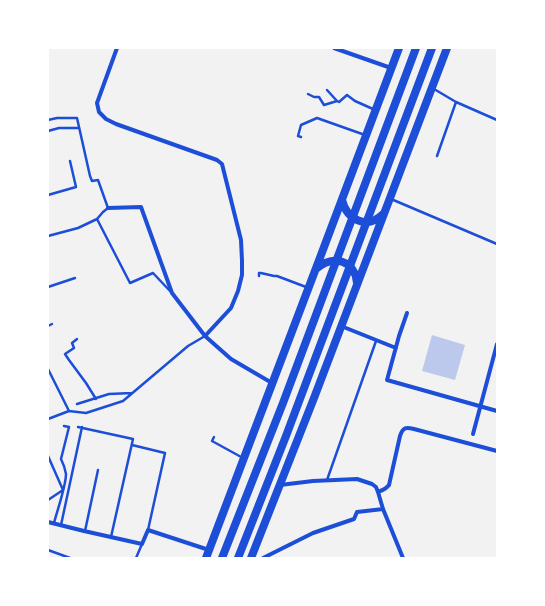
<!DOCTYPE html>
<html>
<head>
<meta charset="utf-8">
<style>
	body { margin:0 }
	#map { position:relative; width:545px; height:606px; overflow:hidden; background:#f2f2f2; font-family:Bitter,serif }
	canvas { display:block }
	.frame { position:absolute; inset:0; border:49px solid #fff; pointer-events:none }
</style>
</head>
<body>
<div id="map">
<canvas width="545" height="606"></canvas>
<div class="frame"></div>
</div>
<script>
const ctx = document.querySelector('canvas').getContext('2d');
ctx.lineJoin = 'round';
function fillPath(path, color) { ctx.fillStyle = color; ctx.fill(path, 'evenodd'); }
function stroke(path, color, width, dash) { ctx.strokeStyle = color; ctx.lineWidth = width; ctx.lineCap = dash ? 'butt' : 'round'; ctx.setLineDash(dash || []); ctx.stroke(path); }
const building = new Path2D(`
	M 432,335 L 465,345 L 455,380 L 422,371 Z`);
const service = new Path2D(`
	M 434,89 L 456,102 L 497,120
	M 327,90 L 337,101 L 339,102 L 347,95 L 355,101 L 373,109
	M 308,94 L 314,97 L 319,97 L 324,105 L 337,101
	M 48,120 L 57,118 L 77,118 L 90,176 L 92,181 L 98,180 L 108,208 L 103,212 L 97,219 L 78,228 L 48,236
	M 48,131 L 59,128 L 79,128
	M 301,137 L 298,136 L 301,125 L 317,118 L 365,135
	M 437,156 L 456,102
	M 48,195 L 76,187 L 70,161
	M 391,199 L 497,244
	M 97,219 L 130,283 L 153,273 L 170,291
	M 259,276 L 259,273 L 261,273 L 274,276 L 277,276 L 306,287
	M 48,287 L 75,278
	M 48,326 L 52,324
	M 77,339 L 72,343 L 74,348 L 65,354 L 69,360 L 86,383 L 96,399
	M 48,369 L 69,411
	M 77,404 L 109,394 L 132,393
	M 48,419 L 69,411 L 86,413 L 123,401 L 188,346 L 205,336
	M 78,427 L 133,439 L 111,537
	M 214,437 L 212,441 L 243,458
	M 132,445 L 165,453 L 148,530
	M 48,456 L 63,490 L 48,500
	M 327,480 L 376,341
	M 54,523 C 57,511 66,486 66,474 C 65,468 63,463 61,459 L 69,427 L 64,426
	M 61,525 L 82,427
	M 85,531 L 98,470
	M 48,550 L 70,558
	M 136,558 L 142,544`);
const minor = new Path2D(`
	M 117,48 L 97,103 L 99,112 L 106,119 L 116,124 L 217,160 L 222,164 L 241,240 L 242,261 L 242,275 L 238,291 L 231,308 L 205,336
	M 334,48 L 391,68
	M 108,208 L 141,207 L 172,293 L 205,336 L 231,359 L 272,383
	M 407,313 L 399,336 L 387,380 L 497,411
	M 341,326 L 396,348
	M 473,434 L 497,344
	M 280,485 L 313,481 L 357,479 L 372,484 L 376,487 L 378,492 L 383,509 L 403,558
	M 378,492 C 383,490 386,489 389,485 L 400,436 C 403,427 406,427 414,429 L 497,451
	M 48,522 L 84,531 L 142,544 L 148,530 L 209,550
	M 263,558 L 313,533 L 354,519 L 357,512 L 383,509`);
const primary = new Path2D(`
	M 342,200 C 347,220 367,230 383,214
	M 316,269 C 333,254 355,260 357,283
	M 206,558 L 321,255 L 399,48
	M 251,558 L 314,398 L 447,48`);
const trunk = new Path2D(`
	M 222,558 L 283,403 L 416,48
	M 238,558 L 286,436 L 432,48`);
fillPath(building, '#bdc9ec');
stroke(service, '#1d4ed8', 2.5);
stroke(minor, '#1d4ed8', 4);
stroke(primary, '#1d4ed8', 8);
stroke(trunk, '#1d4ed8', 8);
</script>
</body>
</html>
